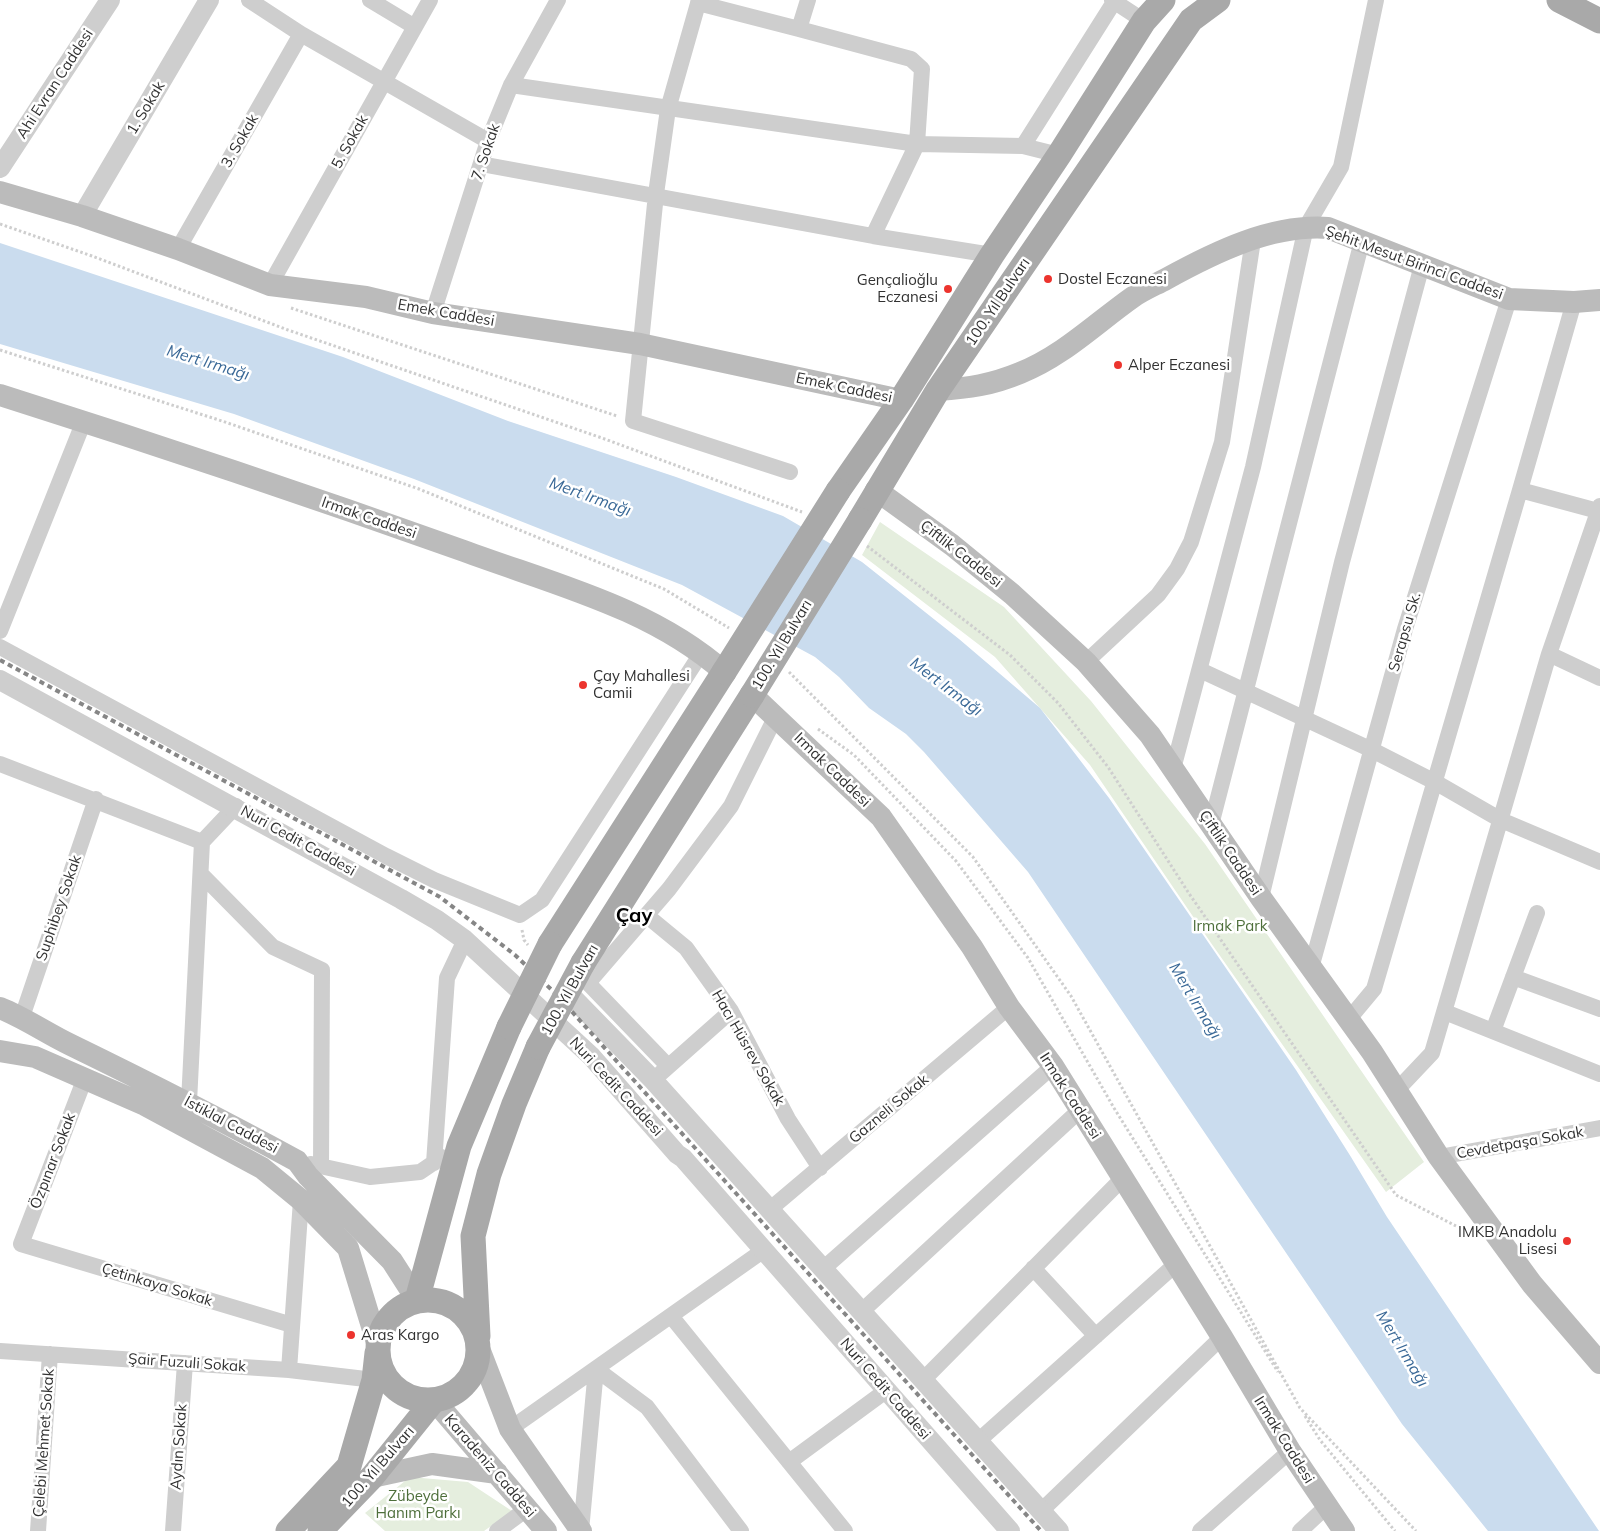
<!DOCTYPE html>
<html>
<head>
<meta charset="utf-8">
<style>
	body { margin:0 }
	canvas { display:block; background:#fff }
</style>
</head>
<body>
<canvas width="1600" height="1531"></canvas>
<script>
const ctx = document.querySelector('canvas').getContext('2d');
ctx.lineJoin = 'round';
function fillPath(path, color) { ctx.fillStyle = color; ctx.fill(path, 'evenodd'); }
function stroke(path, color, width, dash) { ctx.strokeStyle = color; ctx.lineWidth = width; ctx.lineCap = dash ? 'butt' : 'round'; ctx.setLineDash(dash || []); ctx.stroke(path); }
function label(font, color, halo, rows, align = 'center') {
  ctx.font = font + ' Mulish,sans-serif'; ctx.lineWidth = 5; ctx.setLineDash([]); ctx.textBaseline = 'middle'; ctx.strokeStyle = halo; ctx.fillStyle = color; for (const [text, x, y, turn = 0] of rows) {
    ctx.save(); ctx.translate(x, y); ctx.rotate((+turn || 0) * Math.PI / 180); ctx.textAlign = isNaN(turn) ? turn : align; if (halo) ctx.strokeText(text, 0, 0); ctx.fillText(text, 0, 0); ctx.restore();
  }
}
const green = new Path2D(`
	M 880,522 L 1004,607 L 1091,701 L 1205,844 L 1424,1162 L 1386,1192 L 1211,943 L 1090,765 L 995,657 L 862,555 Z
	M 410,1477 L 468,1482 L 512,1511 L 484,1531 L 385,1531 L 365,1513 Z`);
const water = new Path2D(`
	M 0,243 L 343,357 L 508,421 L 676,477 L 783,516 L 862,562 L 959,639 L 1040,708 L 1109,798 L 1296,1070 L 1351,1157 L 1387,1217 L 1599,1531 L 1488,1531 L 1402,1424 L 1028,872 L 924,752 L 906,734 L 869,708 L 839,677 L 815,657 L 682,585 L 414,479 L 234,414 L 0,344 Z`);
const path = new Path2D(`
	M 0,224 L 92,256 L 288,330 L 602,438 L 802,512
	M 291,308 L 617,416
	M 0,350 L 222,421 L 419,489 L 664,589 L 729,628
	M 867,546 L 1010,655 L 1058,703 L 1108,767 L 1188,892 L 1396,1195 L 1456,1226
	M 789,672 L 973,857 L 1071,996 L 1300,1408 L 1416,1531
	M 818,729 L 854,755 L 956,861 L 1028,958 L 1114,1108 L 1278,1372
	M 522,930 L 524,940 L 528,945
	M 1305,1416 L 1320,1440 L 1395,1531`);
const minor = new Path2D(`
	M 249,0 L 301,34 L 488,141
	M 370,0 L 415,27
	M 699,0 L 668,109 L 656,194 L 633,421 L 790,472
	M 808,0 L 799,29 L 911,59 L 922,69 L 917,144 L 873,236
	M 1112,0 L 1144,21
	M 698,3 L 799,29
	M 511,85 L 917,144 L 1023,146 L 1059,155
	M 1023,146 L 1114,2
	M 481,164 L 873,236 L 992,255
	M 178,249 L 301,34
	M 270,285 L 430,0
	M 1574,302 L 1520,490 L 1598,511
	M 433,313 L 488,141 L 511,85 L 558,0
	M 0,631 L 84,421
	M 0,647 L 386,856 L 434,880 L 520,915 L 542,900 L 702,652
	M 1549,654 L 1600,678
	M 1086,662 L 1158,595 L 1177,569 L 1191,542 L 1222,442 L 1253,240
	M 1200,670 L 1372,750 L 1435,782 L 1501,820 L 1600,862
	M 0,764 L 202,842
	M 1173,769 L 1253,467 L 1306,227 L 1341,167 L 1376,0
	M 1211,825 L 1362,241
	M 201,874 L 273,947 L 322,970 L 321,1166
	M 1261,898 L 1342,562 L 1422,265
	M 646,915 L 686,948 L 731,1011 L 788,1119 L 820,1168
	M 1311,968 L 1405,629 L 1509,299
	M 1513,977 L 1600,1009
	M 1445,1012 L 1600,1074
	M 22,1017 L 96,799
	M 1349,1019 L 1374,989 L 1520,490
	M 1493,1031 L 1537,913
	M 668,1066 L 588,983 L 669,889 L 731,806 L 776,716
	M 661,1073 L 731,1011
	M 85,1078 L 21,1244 L 292,1325
	M 1397,1090 L 1432,1053 L 1549,654 L 1600,506
	M 189,1102 L 202,842 L 236,806
	M 1439,1157 L 1600,1128
	M 434,1163 L 447,978 L 465,940
	M 311,1164 L 370,1177 L 420,1172 L 442,1157
	M 769,1210 L 1009,1007
	M 824,1268 L 1053,1066
	M 1033,1268 L 1096,1336
	M 862,1311 L 1080,1110
	M 671,1316 L 845,1531
	M 0,1351 L 289,1370 L 374,1380
	M 596,1369 L 647,1407 L 741,1531
	M 289,1370 L 301,1200
	M 924,1379 L 1123,1178
	M 510,1429 L 764,1250
	M 977,1442 L 1176,1264
	M 789,1462 L 887,1390
	M 1041,1511 L 1222,1337
	M 38,1531 L 50,1354
	M 173,1531 L 185,1363
	M 497,1531 L 528,1508
	M 581,1531 L 596,1369
	M 1200,1531 L 1290,1451
	M 1300,1531 L 1327,1506`);
const tertiary = new Path2D(`
	M 0,168 L 110,0
	M 82,216 L 209,0
	M 0,680 L 401,899 L 437,920 L 465,940 L 591,1056 L 677,1154 L 683,1158 L 1010,1531
	M 574,999 L 653,1080 L 1059,1531`);
const secondary = new Path2D(`
	M 0,192 L 82,216 L 178,249 L 270,285 L 366,297 L 433,313 L 640,344 L 901,400
	M 938,390 C 969,388 991,385 1020,373 C 1063,356 1096,323 1133,297 C 1143,290 1155,285 1166,279 C 1215,252 1272,224 1328,228 L 1509,299 L 1574,302 L 1600,300
	M 0,395 C 155,444 310,496 464,551 C 553,584 652,608 724,672
	M 876,490 L 952,545 L 1012,594 L 1086,662 L 1150,735 L 1261,898 L 1372,1052 L 1439,1157 L 1532,1284 L 1600,1363
	M 752,695 L 881,817 L 972,947 L 1009,1007 L 1053,1066 L 1222,1337 L 1290,1451 L 1344,1531
	M 0,1008 C 25,1018 46,1033 71,1045 C 147,1082 222,1120 297,1161 L 308,1176 L 392,1261 L 417,1300
	M 0,1051 L 35,1057 L 145,1105 L 262,1168 L 301,1200 L 348,1248 L 378,1346
	M 478,1346 L 510,1429 L 581,1531
	M 434,1400 L 546,1531
	M 372,1477 L 432,1464 L 497,1473`);
const primary = new Path2D(`
	M 1559,0 L 1600,21
	M 838,491 L 901,400 L 992,255 L 1059,155 L 1144,21 L 1163,0
	M 860,520 L 938,390 L 1191,20 L 1218,0
	M 550,944 L 724,672
	M 583,963 L 752,695
	M378 1350a50 50 0 1 1 100 0a50 50 0 1 1-100 0Z
	M 417,1300 L 459,1146 L 509,1027
	M 478,1336 L 473,1236 L 489,1174 L 514,1104 L 538,1047
	M 288,1531 L 349,1466 L 374,1380 L 377,1353
	M 320,1531 L 372,1477 L 434,1400`);
const rail = new Path2D(`
	M 0,660 L 440,897 L 515,955 L 556,994 L 1041,1531`);
const primaryBridge = new Path2D(`
	M 724,672 L 838,491
	M 752,695 L 860,520
	M 509,1027 L 550,944
	M 538,1047 L 583,963`);
const markers = [
	[1048,279,5,"#ec342e"],
	[948,289,5,"#ec342e"],
	[1118,365,5,"#ec342e"],
	[583,685,5,"#ec342e"],
	[1567,1241,5,"#ec342e"],
	[351,1335,5,"#ec342e"]
];
const streetNames = [
	["Ahi Evran Caddesi",55,84,-57],
	["1. Sokak",146,108,-59],
	["3. Sokak",240,141,-60],
	["5. Sokak",350,142,-61],
	["7. Sokak",486,152,-71],
	["Şehit Mesut Birinci Caddesi",1414,263,20],
	["100. Yıl Bulvarı",998,302,-56],
	["Emek Caddesi",446,313,10],
	["Emek Caddesi",844,388,12],
	["Irmak Caddesi",369,518,19],
	["Çiftlik Caddesi",961,554,38],
	["Serapsu Sk.",1405,632,-74],
	["100. Yıl Bulvarı",782,645,-59],
	["Irmak Caddesi",832,770,44],
	["Nuri Cedit Caddesi",298,841,29],
	["Çiftlik Caddesi",1230,853,56],
	["Suphibey Sokak",59,908,-71],
	["100. Yıl Bulvarı",570,990,-61],
	["Hacı Hüsrev Sokak",748,1048,60],
	["Nuri Cedit Caddesi",616,1087,47],
	["Irmak Caddesi",1070,1096,57],
	["Gazneli Sokak",889,1109,-40],
	["İstiklal Caddesi",231,1125,28],
	["Cevdetpaşa Sokak",1520,1143,-10],
	["Özpınar Sokak",53,1161,-69],
	["Çetinkaya Sokak",157,1285,17],
	["Şair Fuzuli Sokak",187,1363,4],
	["Nuri Cedit Caddesi",885,1389,49],
	["Irmak Caddesi",1284,1440,58],
	["Çelebi Mehmet Sokak",44,1443,-86],
	["Aydın Sokak",179,1447,-86],
	["Karadeniz Caddesi",490,1466,49],
	["100. Yıl Bulvarı",378,1467,-49]
];
const poiNames = [
	["Dostel Eczanesi",1058,279],
	["Gençalioğlu",938,280,"right"],
	["Eczanesi",938,297,"right"],
	["Alper Eczanesi",1128,365],
	["Çay Mahallesi",593,676],
	["Camii",593,693],
	["IMKB Anadolu",1557,1232,"right"],
	["Lisesi",1557,1249,"right"],
	["Aras Kargo",361,1335]
];
const parkNames = [
	["Irmak Park",1230,926],
	["Zübeyde",418,1496],
	["Hanım Parkı",418,1513]
];
const waterNames = [
	["Mert Irmağı",208,363,17],
	["Mert Irmağı",590,497,20],
	["Mert Irmağı",946,687,37],
	["Mert Irmağı",1195,1001,59],
	["Mert Irmağı",1402,1349,59]
];
const districtNames = [
	["Çay",634,916]
];
fillPath(green, '#e5eede');
fillPath(water, '#cadcee');
stroke(path, '#cecece', 3, [2.5, 2.5]);
stroke(minor, '#cecece', 16);
stroke(tertiary, '#cecece', 20);
stroke(secondary, '#bbb', 22);
stroke(primary, '#a9a9a9', 25);
stroke(rail, '#868686', 4, [5, 4]);
stroke(primaryBridge, '#a9a9a9', 25);
for (const [x, y, r, color] of markers) { const dot = new Path2D(); dot.arc(x, y, r, 0, 2 * Math.PI); ctx.fillStyle = color; ctx.fill(dot); stroke(dot, '#fff', 2); }
label('15px', '#313131', '#fff', streetNames);
label('15px', '#313131', '#fff', poiNames, 'left');
label('15px', '#4e6f3b', '#fff', parkNames);
label('italic 16px', '#3a6997', '#fff', waterNames);
label('bold 20px', '#000', '#fff', districtNames);
</script>
</body>
</html>
